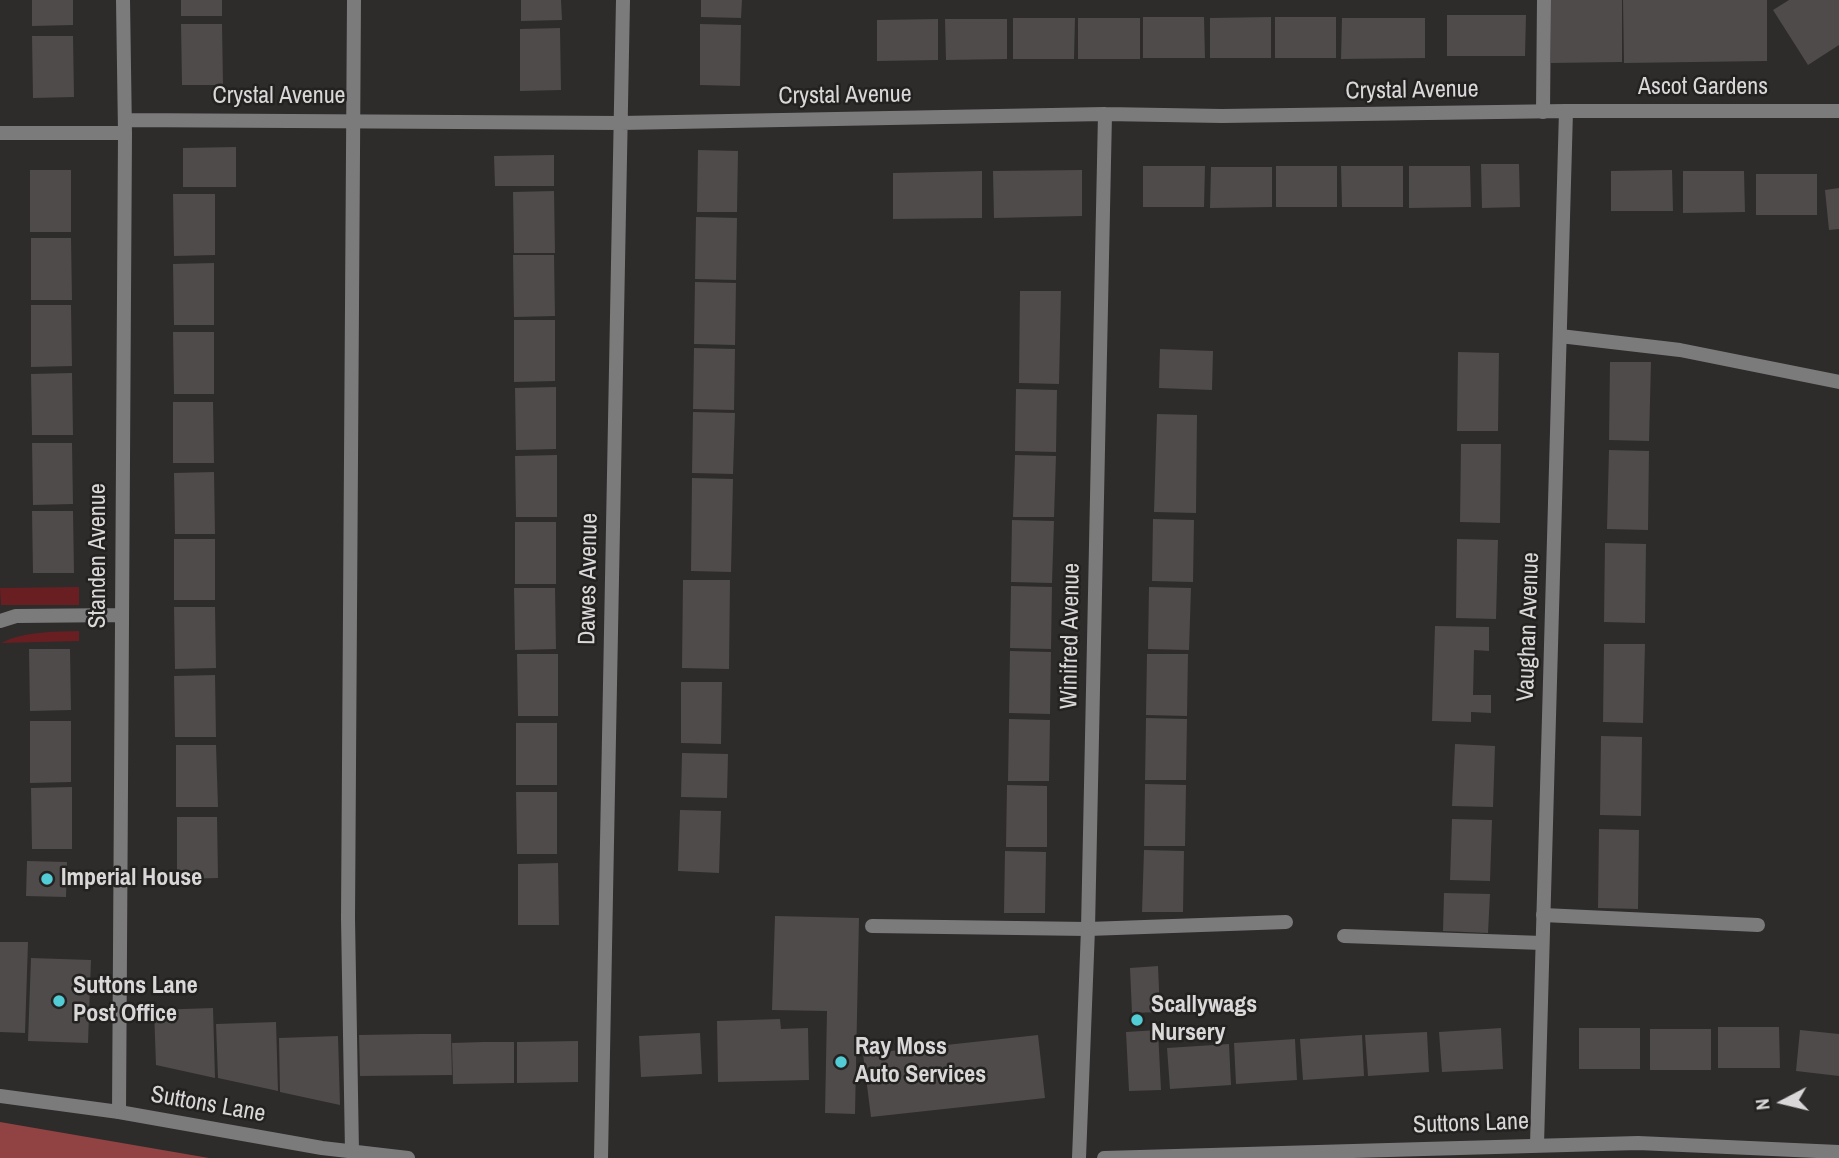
<!DOCTYPE html>
<html>
<head>
<meta charset="utf-8">
<style>
	body { margin:0 }
	#map { position:relative; width:1839px; height:1158px; overflow:hidden; background:#2e2b2b; font-family:"Archivo Narrow",sans-serif }
	canvas { display:block }
	.north { position:absolute; left:1748px; top:1067px; width:70px; height:70px; -webkit-text-stroke:5px #242121; paint-order:stroke; rotate:263deg; font-size:19px; font-weight:700; line-height:28px; text-align:center; color:#d9d7d7 }
	.north::after { content:''; display:block; margin:auto; width:24px; height:32px; background:#d9d7d7; clip-path:polygon(50% 0,100% 100%,50% 72%,0 100%) }
</style>
</head>
<body>
<div id="map">
<canvas width="1839" height="1158"></canvas>
<div class="north">N</div>
</div>
<script>
const ctx = document.querySelector('canvas').getContext('2d');
ctx.lineJoin = 'round';
function fillPath(path, color) { ctx.fillStyle = color; ctx.fill(path, 'evenodd'); }
function stroke(path, color, width, dash) { ctx.strokeStyle = color; ctx.lineWidth = width; ctx.lineCap = dash ? 'butt' : 'round'; ctx.setLineDash(dash || []); ctx.stroke(path); }
function label(font, color, halo, rows, align = 'center') {
  ctx.font = font + ' "Archivo Narrow",sans-serif'; ctx.lineWidth = 5; ctx.setLineDash([]); ctx.textBaseline = 'middle'; ctx.strokeStyle = halo; ctx.fillStyle = color; for (const [text, x, y, turn = 0] of rows) {
    ctx.save(); ctx.translate(x, y); ctx.rotate((+turn || 0) * Math.PI / 180); ctx.textAlign = isNaN(turn) ? turn : align; if (halo) ctx.strokeText(text, 0, 0); ctx.fillText(text, 0, 0); ctx.restore();
  }
}
const green = new Path2D(`
	M 79,587 L 79,605 L 1,605 L 0,588 Z
	M 79,631 L 79,641 L 1,643 C 26,631 52,632 79,631 Z`);
const forest = new Path2D(`
	M 0,1122 L 209,1158 L 0,1158 Z`);
const building = new Path2D(`
	M 32,0 L 73,0 L 73,25 L 32,26 Z
	M 181,0 L 222,0 L 222,16 L 181,16 Z
	M 521,0 L 561,0 L 562,20 L 521,21 Z
	M 701,0 L 742,0 L 741,18 L 701,17 Z
	M 1551,0 L 1622,0 L 1622,62 L 1551,63 Z
	M 1623,0 L 1767,0 L 1767,61 L 1624,63 Z
	M 1789,0 L 1839,0 L 1839,45 L 1808,65 L 1773,10 Z
	M 1447,15 L 1526,15 L 1525,56 L 1447,56 Z
	M 1143,17 L 1204,17 L 1205,58 L 1143,58 Z
	M 1271,17 L 1271,58 L 1210,58 L 1210,18 Z
	M 1275,17 L 1336,17 L 1336,58 L 1275,58 Z
	M 1013,18 L 1075,18 L 1074,59 L 1013,59 Z
	M 1078,18 L 1140,18 L 1140,59 L 1078,59 Z
	M 1342,18 L 1425,18 L 1425,58 L 1341,59 Z
	M 938,19 L 938,60 L 877,61 L 877,20 Z
	M 945,19 L 1007,19 L 1007,59 L 946,60 Z
	M 181,24 L 222,24 L 223,85 L 182,85 Z
	M 700,24 L 741,25 L 740,86 L 700,85 Z
	M 560,28 L 561,90 L 520,91 L 520,29 Z
	M 32,36 L 73,36 L 74,97 L 33,98 Z
	M 236,147 L 236,187 L 183,187 L 183,148 Z
	M 698,150 L 738,151 L 737,212 L 697,212 Z
	M 554,155 L 554,186 L 495,186 L 494,156 Z
	M 1481,164 L 1519,164 L 1520,207 L 1482,208 Z
	M 1143,166 L 1205,166 L 1204,207 L 1143,207 Z
	M 1276,166 L 1337,166 L 1337,207 L 1276,207 Z
	M 1341,166 L 1403,166 L 1403,207 L 1342,207 Z
	M 1409,166 L 1470,166 L 1471,207 L 1409,208 Z
	M 1211,167 L 1272,167 L 1272,207 L 1210,208 Z
	M 30,170 L 71,170 L 71,232 L 30,232 Z
	M 1082,170 L 1082,216 L 994,218 L 993,171 Z
	M 1672,170 L 1673,211 L 1611,211 L 1611,171 Z
	M 982,171 L 982,218 L 893,219 L 893,173 Z
	M 1683,171 L 1744,171 L 1745,212 L 1683,213 Z
	M 1756,174 L 1817,174 L 1817,215 L 1756,215 Z
	M 1839,188 L 1839,229 L 1829,230 L 1825,190 Z
	M 554,191 L 555,253 L 514,253 L 513,192 Z
	M 173,194 L 215,194 L 215,255 L 174,256 Z
	M 696,217 L 737,218 L 736,280 L 695,279 Z
	M 31,238 L 71,238 L 72,300 L 31,300 Z
	M 513,255 L 554,255 L 555,316 L 514,317 Z
	M 214,263 L 214,325 L 174,325 L 173,264 Z
	M 695,282 L 736,283 L 735,345 L 694,344 Z
	M 1020,291 L 1061,291 L 1059,384 L 1019,383 Z
	M 31,305 L 71,305 L 72,366 L 31,367 Z
	M 514,320 L 555,320 L 555,381 L 514,382 Z
	M 173,332 L 214,332 L 214,394 L 174,394 Z
	M 694,348 L 735,349 L 734,410 L 693,409 Z
	M 1160,349 L 1213,351 L 1212,390 L 1159,388 Z
	M 1458,352 L 1499,353 L 1498,431 L 1457,431 Z
	M 1610,362 L 1651,362 L 1649,441 L 1609,440 Z
	M 72,373 L 73,435 L 32,435 L 31,374 Z
	M 556,387 L 556,449 L 516,450 L 515,388 Z
	M 1016,389 L 1057,390 L 1056,452 L 1015,451 Z
	M 173,402 L 213,402 L 214,463 L 173,463 Z
	M 693,412 L 735,413 L 733,474 L 692,473 Z
	M 1157,414 L 1197,415 L 1196,513 L 1154,512 Z
	M 32,443 L 72,443 L 73,504 L 33,505 Z
	M 1461,444 L 1501,444 L 1500,523 L 1460,522 Z
	M 1609,450 L 1649,451 L 1648,530 L 1607,529 Z
	M 557,455 L 557,517 L 516,517 L 515,456 Z
	M 1015,455 L 1056,456 L 1054,517 L 1013,517 Z
	M 214,472 L 215,534 L 175,534 L 174,473 Z
	M 692,478 L 733,479 L 731,572 L 691,571 Z
	M 32,511 L 73,511 L 74,573 L 33,573 Z
	M 1153,519 L 1194,520 L 1193,582 L 1152,581 Z
	M 1012,520 L 1054,521 L 1052,583 L 1011,582 Z
	M 515,522 L 556,522 L 556,584 L 515,584 Z
	M 174,539 L 215,539 L 215,600 L 174,600 Z
	M 1457,539 L 1498,540 L 1496,619 L 1456,618 Z
	M 1605,543 L 1646,544 L 1645,623 L 1604,622 Z
	M 683,580 L 730,580 L 729,669 L 682,668 Z
	M 1011,586 L 1052,587 L 1051,649 L 1010,648 Z
	M 1149,587 L 1191,588 L 1189,650 L 1148,649 Z
	M 514,588 L 555,588 L 556,649 L 515,650 Z
	M 174,607 L 215,607 L 216,668 L 175,669 Z
	M 1435,626 L 1489,627 L 1489,651 L 1474,650 L 1473,695 L 1491,695 L 1491,713 L 1471,712 L 1471,722 L 1432,721 Z
	M 1604,644 L 1645,644 L 1643,723 L 1603,722 Z
	M 29,649 L 70,649 L 71,710 L 30,711 Z
	M 1010,651 L 1051,652 L 1050,714 L 1009,713 Z
	M 517,654 L 558,654 L 558,716 L 518,716 Z
	M 1147,654 L 1188,654 L 1187,716 L 1146,715 Z
	M 215,675 L 216,737 L 175,737 L 174,676 Z
	M 681,682 L 722,682 L 721,744 L 681,743 Z
	M 1146,718 L 1187,719 L 1186,780 L 1145,780 Z
	M 1009,719 L 1050,720 L 1049,781 L 1008,781 Z
	M 30,721 L 71,721 L 71,782 L 30,783 Z
	M 516,723 L 557,723 L 557,785 L 516,785 Z
	M 1601,736 L 1642,737 L 1641,816 L 1600,815 Z
	M 1455,744 L 1495,746 L 1493,807 L 1452,806 Z
	M 176,745 L 216,745 L 218,807 L 176,807 Z
	M 682,753 L 728,754 L 727,798 L 681,797 Z
	M 1145,784 L 1186,785 L 1185,846 L 1144,846 Z
	M 1007,785 L 1047,786 L 1047,847 L 1006,847 Z
	M 72,787 L 72,849 L 32,849 L 31,788 Z
	M 516,792 L 557,792 L 557,854 L 517,854 Z
	M 680,810 L 721,811 L 719,873 L 678,871 Z
	M 177,817 L 217,817 L 218,878 L 177,879 Z
	M 1452,819 L 1492,820 L 1490,881 L 1450,880 Z
	M 1599,829 L 1639,830 L 1638,909 L 1598,908 Z
	M 1144,850 L 1184,851 L 1183,912 L 1142,912 Z
	M 1005,851 L 1046,852 L 1045,913 L 1004,913 Z
	M 27,861 L 67,862 L 66,897 L 26,896 Z
	M 558,863 L 559,925 L 518,925 L 518,864 Z
	M 1444,893 L 1490,894 L 1488,933 L 1443,931 Z
	M 775,916 L 859,918 L 855,1114 L 825,1113 L 827,1011 L 772,1010 Z
	M 0,942 L 28,942 L 25,1033 L 0,1032 Z
	M 31,958 L 91,960 L 88,1043 L 28,1041 Z
	M 1158,966 L 1160,1012 L 1132,1013 L 1130,968 Z
	M 213,1008 L 215,1078 L 156,1065 L 154,1010 Z
	M 780,1019 L 781,1029 L 808,1028 L 809,1080 L 718,1082 L 717,1021 Z
	M 276,1022 L 278,1091 L 218,1078 L 216,1024 Z
	M 1718,1027 L 1779,1027 L 1780,1068 L 1718,1068 Z
	M 1501,1028 L 1503,1069 L 1442,1072 L 1439,1032 Z
	M 1579,1028 L 1640,1028 L 1640,1069 L 1579,1069 Z
	M 1650,1029 L 1711,1029 L 1711,1070 L 1650,1070 Z
	M 1158,1030 L 1161,1090 L 1129,1091 L 1126,1032 Z
	M 1800,1030 L 1839,1034 L 1839,1076 L 1796,1071 Z
	M 1427,1032 L 1429,1072 L 1368,1076 L 1365,1035 Z
	M 700,1033 L 702,1074 L 641,1077 L 639,1036 Z
	M 421,1034 L 451,1034 L 452,1075 L 360,1076 L 359,1035 Z
	M 1038,1035 L 1045,1098 L 871,1117 L 863,1054 Z
	M 1362,1035 L 1364,1076 L 1303,1080 L 1300,1039 Z
	M 338,1036 L 340,1105 L 280,1092 L 279,1038 Z
	M 1295,1039 L 1297,1080 L 1236,1084 L 1234,1043 Z
	M 578,1041 L 578,1082 L 517,1083 L 517,1042 Z
	M 483,1042 L 514,1042 L 514,1083 L 453,1084 L 452,1043 Z
	M 1229,1044 L 1231,1085 L 1170,1089 L 1167,1048 Z`);
const service = new Path2D(`
	M 1543,112 L 1544,0
	M 1560,336 L 1680,350 L 1839,382
	M 1543,915 L 1758,925
	M 872,926 L 1088,929 L 1286,922
	M 1344,936 L 1542,943
	M 352,1152 L 348,918 L 354,0`);
const minor = new Path2D(`
	M 125,120 L 621,123 L 1105,114 L 1222,116 L 1566,111 L 1839,111
	M 0,133 L 125,133
	M 0,621 L 16,616 L 122,615
	M 119,1112 L 125,133 L 123,0
	M 1537,1144 L 1566,111
	M 601,1158 L 623,0
	M 1079,1158 L 1088,929 L 1105,114`);
const tertiary = new Path2D(`
	M 0,1096 L 119,1112 L 322,1148 L 408,1158
	M 1104,1158 L 1638,1143 L 1839,1152`);
const markers = [
	[47,879,7,"#52ccd5"],
	[59,1001,7,"#52ccd5"],
	[1137,1020,7,"#52ccd5"],
	[841,1062,7,"#52ccd5"]
];
const streetNames = [
	["Ascot Gardens",1703,88],
	["Crystal Avenue",1412,91,-1],
	["Crystal Avenue",845,96,-1],
	["Crystal Avenue",279,97],
	["Standen Avenue",99,556,-90],
	["Dawes Avenue",589,579,-89],
	["Vaughan Avenue",1529,627,-88],
	["Winifred Avenue",1071,636,-89],
	["Suttons Lane",208,1105,10],
	["Suttons Lane",1471,1124,-2]
];
const poiNames = [
	["Imperial House",61,879],
	["Suttons Lane",73,987],
	["Post Office",73,1015],
	["Scallywags",1151,1006],
	["Nursery",1151,1034],
	["Ray Moss",855,1048],
	["Auto Services",855,1076]
];
fillPath(green, '#691f22');
fillPath(forest, '#904342');
fillPath(building, '#4e4b4a');
stroke(service, '#7c7b7b', 14);
stroke(minor, '#7c7b7b', 14);
stroke(tertiary, '#7c7b7b', 14);
for (const [x, y, r, color] of markers) { const dot = new Path2D(); dot.arc(x, y, r, 0, 2 * Math.PI); ctx.fillStyle = color; ctx.fill(dot); stroke(dot, '#242121', 2.5); }
label('24px', '#d9d7d7', '#242121', streetNames);
label('bold 24px', '#d9d7d7', '#242121', poiNames, 'left');
</script>
</body>
</html>
